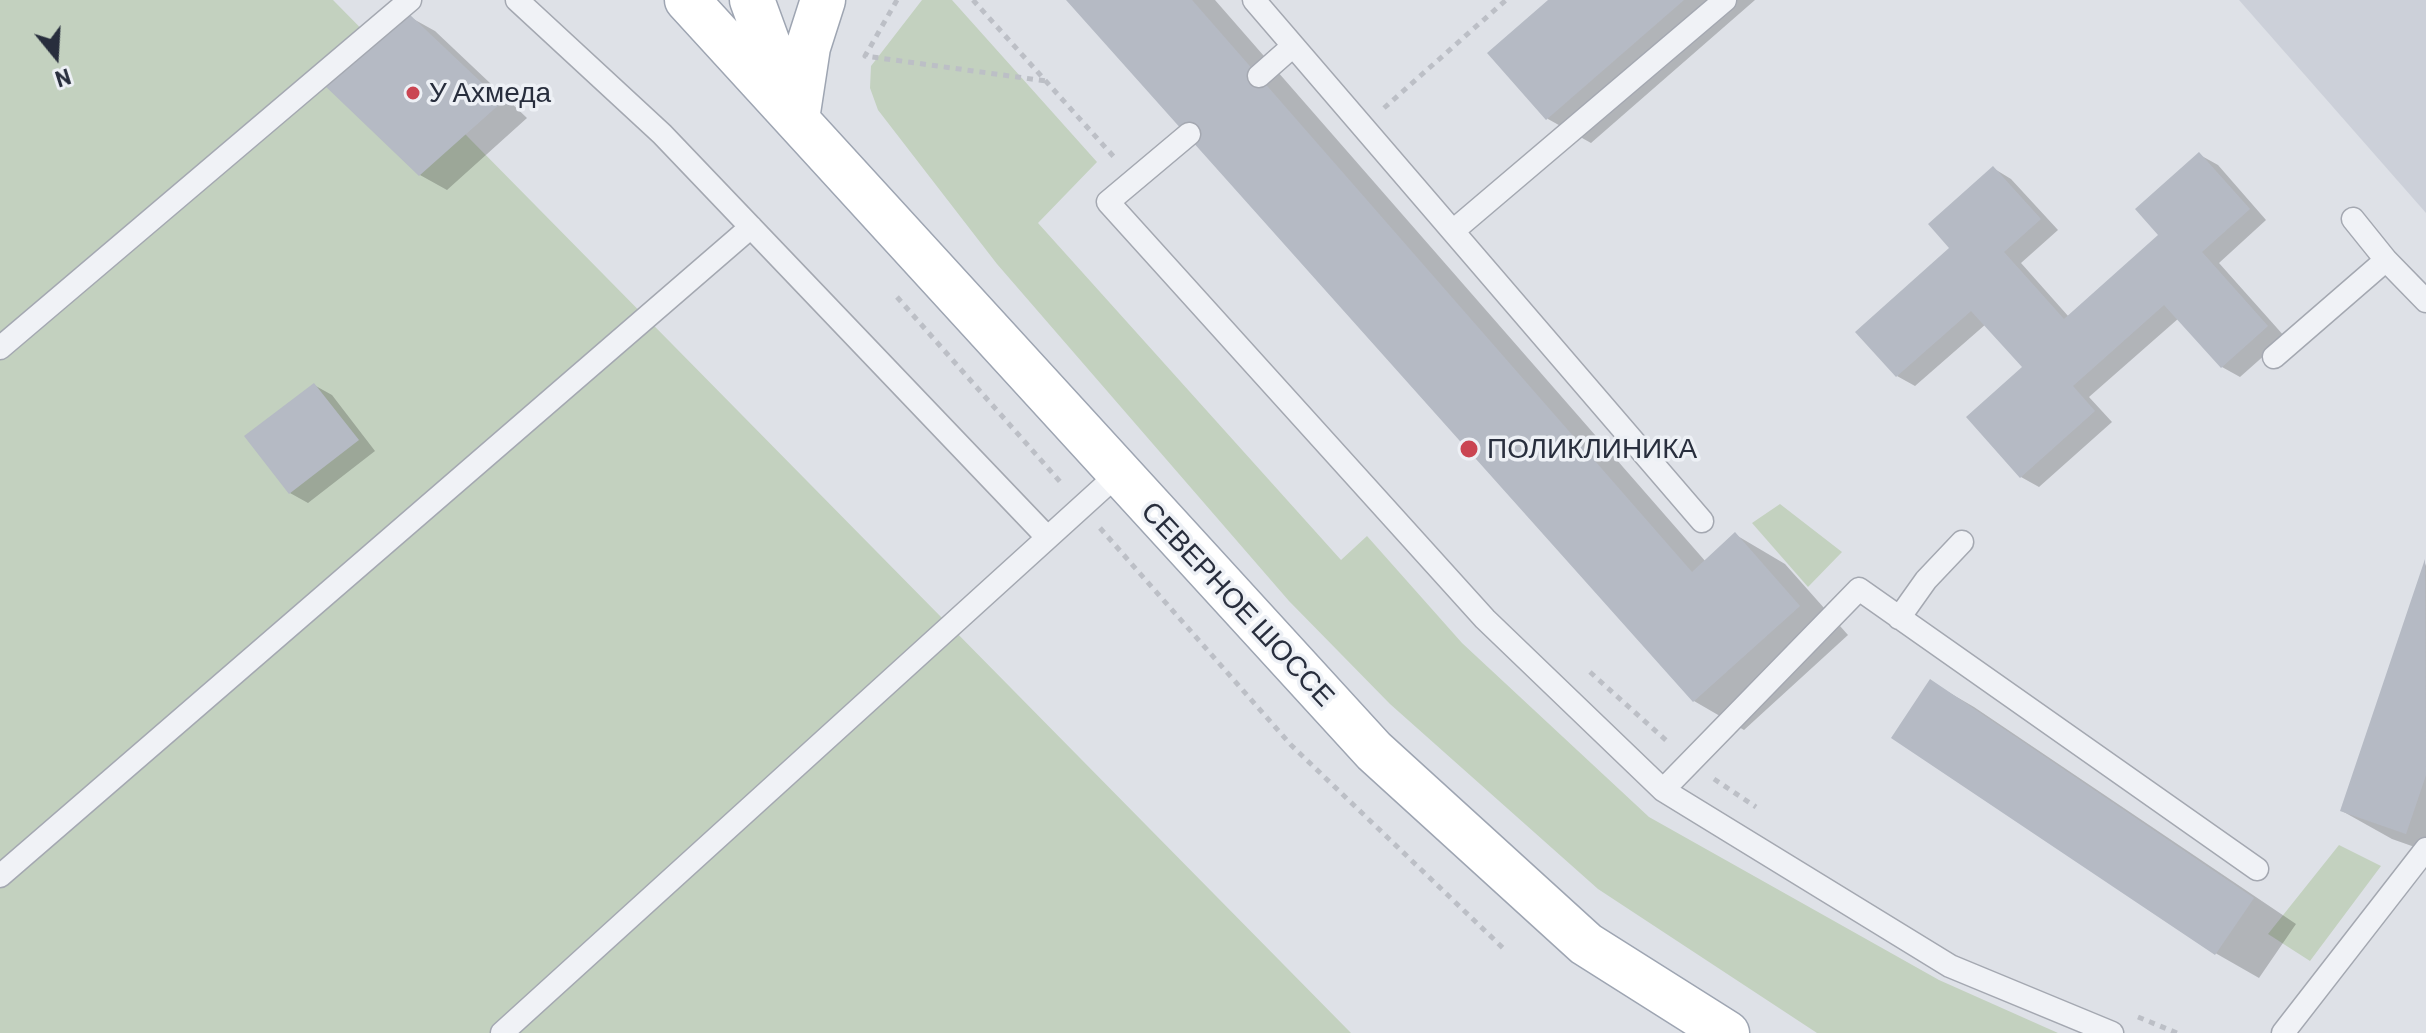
<!DOCTYPE html>
<html>
<head>
<meta charset="utf-8">
<style>
  body { margin:0 }
  #map { position:relative; width:2426px; height:1033px; overflow:hidden; background:#dee1e7; font-family:Barlow,sans-serif }
  canvas { display:block }
  .north { position:absolute; left:16px; top:16px; width:80px; height:80px; -webkit-text-stroke:6px #edf0f5; paint-order:stroke; rotate:162deg; font-size:22px; font-weight:700; line-height:32px; text-align:center; color:#282e3d }
  .north::after { content:''; display:block; margin:auto; width:28px; height:36px; background:#282e3d; clip-path:polygon(50% 0,100% 100%,50% 72%,0 100%) }
</style>
</head>
<body>
<div id="map">
<canvas width="2426" height="1033"></canvas>
<div class="north">N</div>
</div>
<script>
const ctx = document.querySelector('canvas').getContext('2d');
ctx.lineJoin = 'round';
function fillPath(path, color) { ctx.fillStyle = color; ctx.fill(path, 'evenodd'); }
const shape = rows => new Path2D(rows.map(r => 'M' + r).join(''));
function stroke(path, color, width, dash) { ctx.strokeStyle = color; ctx.lineWidth = width; ctx.lineCap = dash ? 'butt' : 'round'; ctx.setLineDash(dash || []); ctx.stroke(path); }
function write(font, color, halo, rows, align = 'center') {
  ctx.font = font + ' Barlow,sans-serif'; ctx.lineWidth = 7; ctx.setLineDash([]); ctx.textBaseline = 'middle'; ctx.strokeStyle = halo; ctx.fillStyle = color; for (const [text, x, y, turn = 0] of rows) {
    ctx.save(); ctx.translate(x, y); ctx.rotate((+turn || 0) * Math.PI / 180); ctx.textAlign = isNaN(turn) ? turn : align; if (halo) ctx.strokeText(text, 0, 0); ctx.fillText(text, 0, 0); ctx.restore();
  }
}
fillPath(shape([
  [2239,0,2426,0,2426,213]
]), '#ccd0d9');
fillPath(shape([
  [0,0,333,0,1351,1033,0,1033],
  [922,0,952,0,1097,162,1038,223,1341,560,1367,536,1462,643,1649,817,1939,980,2058,1033,1817,1033,1598,889,1390,704,1289,601,997,264,878,110,870,88,871,66],
  [1780,504,1842,552,1808,587,1752,523],
  [2339,845,2381,866,2310,961,2268,934]
]), '#c3d1bf');
fillPath(shape([
  [1069,0,1215,0,1706,562,1736,535,1785,564,1848,635,1744,730,1694,701],
  [1551,0,1755,0,1591,143,1548,119,1490,53],
  [408,16,435,31,527,118,447,190,420,175],
  [2200,155,2218,165,2266,220,2219,263,2285,337,2240,377,2222,367,2179,318,2089,397,2112,422,2039,487,2021,477,2024,367,1986,324,1915,386,1897,376,1952,248,1993,168,2011,179,2058,230,2021,263,2069,317,2161,235],
  [314,385,332,395,375,451,308,503,290,493],
  [2426,563,2426,851,2392,839,2342,811],
  [1931,682,1974,707,2296,924,2259,978,2217,954,1894,737]
]), '#0003');
fillPath(shape([
  [1066,0,1192,0,1692,572,1735,532,1800,606,1693,702],
  [1548,0,1684,0,1546,120,1487,53],
  [408,13,502,102,419,176,323,84],
  [2199,152,2250,209,2202,252,2268,326,2221,368,2164,305,2073,386,2095,411,2020,478,1966,417,2022,367,1971,311,1896,377,1855,332,1949,248,1928,224,1993,166,2041,219,2004,252,2064,319,2158,235,2135,209],
  [314,383,359,440,289,494,244,436],
  [2425,559,2426,775,2406,834,2340,811],
  [1930,679,2254,898,2215,955,1891,738]
]), '#b5bac4');
const service = shape([
  [517,0,662,134,1047,537],
  [1254,0,1702,521],
  [1259,76,1293,46],
  [1189,134,1108,202,1485,619,1663,790,1950,966,2112,1033],
  [2353,219,2386,260,2426,301],
  [1453,231,1725,0],
  [0,348,410,0],
  [2274,357,2386,260],
  [1899,618,1926,580,1962,542],
  [1663,790,1859,589,2257,869],
  [0,876,751,227],
  [502,1033,1118,474],
  [2283,1033,2426,849]
]);
const primary = shape([
  [687,0,1374,751,1586,944,1727,1033],
  [752,0,789,101],
  [797,119,808,47,823,0]
]);
stroke(service, '#a4a8b1', 25);
stroke(primary, '#9ea5b2', 47);
stroke(shape([
  [897,0,865,56,1046,81],
  [973,0,1114,157],
  [1384,108,1506,0],
  [897,297,1062,484],
  [1100,528,1291,745,1503,948],
  [1590,672,1669,743],
  [1714,779,1756,807],
  [2138,1017,2177,1033]
]), '#bcbfc6', 5, [6, 6]);
stroke(service, '#f0f2f6', 22);
stroke(primary, '#fff', 44);
for (const [x, y, r, color] of [
  [413,93,8,"#ca4552"],
  [1469,449,10,"#ca4552"]
]) { const dot = new Path2D(); dot.arc(x, y, r, 0, 2 * Math.PI); ctx.fillStyle = color; ctx.fill(dot); stroke(dot, '#edf0f5', 3); }
write('28px', '#282e3d', '#edf0f5', [
  ["У Ахмеда",429,93],
  ["ПОЛИКЛИНИКА",1487,449]
], 'left');
write('28px', '#282e3d', '#edf0f5', [
  ["СЕВЕРНОЕ ШОССЕ",1238,604,47]
]);
</script>
</body>
</html>
